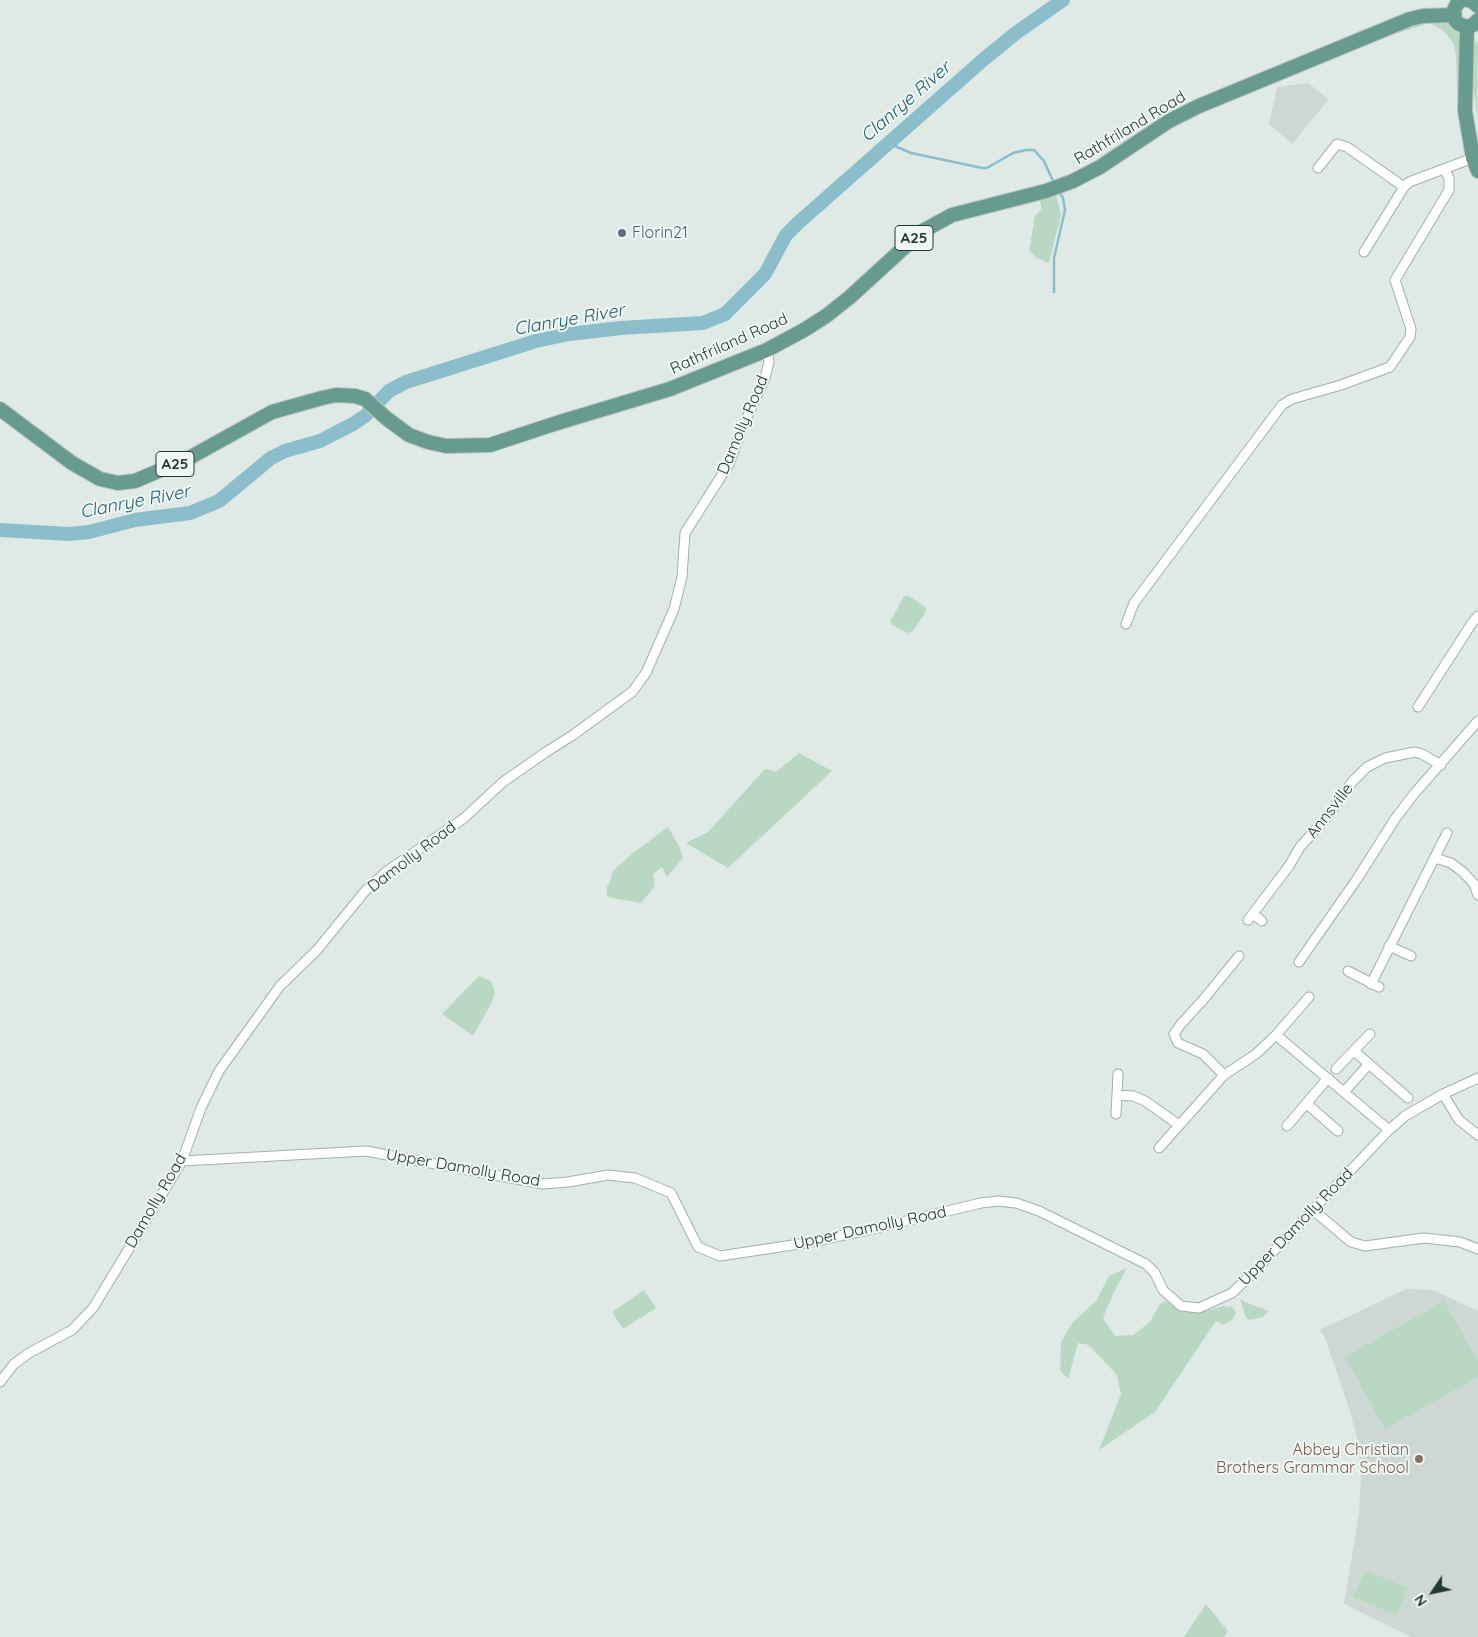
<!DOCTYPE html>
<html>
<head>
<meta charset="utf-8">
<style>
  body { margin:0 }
  #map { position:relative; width:1478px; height:1637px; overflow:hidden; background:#dfe9e5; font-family:Quicksand,sans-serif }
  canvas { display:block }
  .north { position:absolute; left:1408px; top:1567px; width:50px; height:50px; -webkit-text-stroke:4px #eff6f3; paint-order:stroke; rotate:236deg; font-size:14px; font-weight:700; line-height:20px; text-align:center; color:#223732 }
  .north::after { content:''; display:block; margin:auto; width:18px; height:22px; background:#223732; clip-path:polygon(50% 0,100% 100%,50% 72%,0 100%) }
</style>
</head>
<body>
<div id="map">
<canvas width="1478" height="1637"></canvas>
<div class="north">N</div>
</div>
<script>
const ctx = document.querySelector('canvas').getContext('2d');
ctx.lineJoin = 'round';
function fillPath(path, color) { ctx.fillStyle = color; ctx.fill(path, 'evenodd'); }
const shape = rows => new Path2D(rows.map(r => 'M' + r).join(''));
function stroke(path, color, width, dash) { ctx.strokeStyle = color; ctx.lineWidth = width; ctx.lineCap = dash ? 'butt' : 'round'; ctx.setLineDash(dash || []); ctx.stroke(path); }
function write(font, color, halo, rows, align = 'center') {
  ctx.font = font + ' Quicksand,sans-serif'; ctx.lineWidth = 4; ctx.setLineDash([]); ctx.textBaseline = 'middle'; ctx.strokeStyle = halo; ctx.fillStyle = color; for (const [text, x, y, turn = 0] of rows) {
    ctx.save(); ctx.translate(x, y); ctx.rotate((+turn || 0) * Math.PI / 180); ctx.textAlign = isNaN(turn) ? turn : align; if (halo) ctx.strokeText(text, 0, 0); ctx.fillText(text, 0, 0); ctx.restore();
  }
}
fillPath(shape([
  [1308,83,1329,99,1292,144,1269,124,1277,87],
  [1406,1289,1433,1290,1478,1311,1478,1637,1411,1637,1344,1604,1359,1513,1361,1476,1358,1442,1349,1408,1325,1338,1320,1330]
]), '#cdd8d4');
fillPath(shape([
  [1448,21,1458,32,1460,38,1460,93,1457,91,1456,56,1454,44,1444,31,1430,23,1392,35,1403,22],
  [1476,41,1478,43,1477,117,1474,91,1471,89,1473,46],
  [1056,195,1061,215,1049,263,1037,258,1029,251,1035,216,1041,210,1041,204,1039,199],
  [904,596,909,596,925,607,926,609,925,613,913,631,908,633,892,625,890,622],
  [799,753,832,771,728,868,686,843,708,832,765,769,776,772],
  [668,827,679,846,683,858,667,877,662,867,653,874,655,886,641,903,607,897,607,887,612,877,612,872,633,853],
  [479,976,491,981,495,992,491,1004,473,1036,442,1014],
  [1127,1268,1114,1292,1103,1318,1115,1336,1133,1335,1150,1322,1160,1304,1165,1301,1184,1311,1199,1313,1227,1305,1225,1308,1231,1306,1236,1312,1233,1319,1223,1325,1216,1321,1155,1412,1099,1450,1121,1394,1117,1375,1089,1345,1078,1343,1068,1379,1060,1370,1061,1342,1073,1322,1096,1301,1109,1276],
  [644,1290,656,1308,623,1329,612,1312],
  [1240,1298,1245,1302,1269,1311,1263,1317,1250,1320,1246,1318],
  [1444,1301,1478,1361,1478,1377,1385,1429,1345,1357],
  [1365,1570,1408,1588,1397,1615,1353,1597],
  [1206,1604,1228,1631,1224,1637,1184,1637]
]), '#b9d8c3');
stroke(shape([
  [888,143,911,153,982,168,987,168,1013,153,1026,150,1034,150,1044,161,1053,181],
  [1054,292,1054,258,1065,210,1063,198,1060,193]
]), '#8bbeca', 2.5);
stroke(shape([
  [0,530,69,534,89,532,135,520,190,513,219,501,271,458,285,451,320,441,353,424,365,416,389,391,406,382,536,341,569,334,621,328,703,323,725,314,765,274,786,235,798,223,984,59,1016,33,1063,0]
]), '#8bbeca', 14);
const minor = shape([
  [1318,168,1337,144,1347,147,1404,187],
  [1364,252,1404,187,1409,182,1473,158],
  [1126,624,1134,603,1282,405,1292,399,1341,385,1390,367,1410,337,1411,329,1395,280,1449,190,1449,178,1444,169],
  [1418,707,1472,623,1478,616],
  [1435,858,1451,863,1463,872,1474,884,1478,895],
  [1253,914,1262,921],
  [1248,920,1289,866,1300,847,1326,818,1353,781,1367,767,1385,758,1415,752,1422,754,1441,765],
  [1389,946,1411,956],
  [1239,956,1203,1000,1181,1024,1174,1034,1178,1043,1203,1054,1224,1075,1256,1054,1276,1035,1309,997],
  [1299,962,1357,879,1395,819,1414,794,1478,721],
  [1348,971,1379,987],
  [1371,984,1447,833],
  [1276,1035,1389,1130],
  [1354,1051,1408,1098],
  [1336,1069,1370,1034],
  [1344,1092,1369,1064],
  [1443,1094,1459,1120,1478,1135],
  [1117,1095,1133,1096,1145,1101,1179,1125],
  [1307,1104,1338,1131],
  [1116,1114,1118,1074],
  [1287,1126,1328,1078],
  [1159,1148,1224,1075],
  [182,1161,366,1151,543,1184,568,1182,608,1175,635,1178,671,1193,698,1247,720,1256,806,1243,868,1230,981,1203,998,1201,1016,1203,1039,1211,1146,1264,1155,1273,1163,1290,1181,1306,1199,1308,1232,1293,1253,1273,1389,1130,1405,1116,1443,1094,1478,1078],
  [1313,1210,1351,1242,1365,1246,1424,1238,1460,1242,1478,1249],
  [0,1382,14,1364,29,1353,72,1330,93,1308,182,1161,201,1108,219,1071,280,986,317,950,366,890,387,871,463,819,503,782,546,752,573,735,632,692,646,673,674,609,682,577,685,533,729,464,743,426,765,378,769,362,767,350]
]);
const primary = shape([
  [1463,0,1458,2,1454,10,1455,20,1459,24,1467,27,1473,25,1478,20],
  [1468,0,1472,1,1478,6],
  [1467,27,1465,111,1473,158,1478,171],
  [0,409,72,463,100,479,118,483,135,481,189,458,272,412,322,398,336,395,355,396,365,399,386,418,409,435,428,442,446,446,490,445,557,423,670,389,767,350,804,330,826,316,850,297,921,232,952,215,1046,191,1073,181,1100,167,1169,121,1199,106,1410,19,1423,16,1453,15]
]);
stroke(minor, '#a3b0ac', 11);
stroke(primary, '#bdc3c2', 16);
stroke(minor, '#fff', 9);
stroke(primary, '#679b8f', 14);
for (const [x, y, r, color] of [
  [622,233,5,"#5c6f8a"],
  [1419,1459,5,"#8d6e63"]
]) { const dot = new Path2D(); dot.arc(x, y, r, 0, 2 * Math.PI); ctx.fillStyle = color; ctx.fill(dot); stroke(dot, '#eff6f3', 2); }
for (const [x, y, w] of [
  [914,238,38],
  [175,464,38]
]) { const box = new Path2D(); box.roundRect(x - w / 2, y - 12.5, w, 25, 4); ctx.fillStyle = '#eff6f3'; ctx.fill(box); stroke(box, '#223732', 1); }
write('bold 15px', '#223732', null, [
  ["A25",914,238],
  ["A25",175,464]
]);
write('16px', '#223732', '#eff6f3', [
  ["Rathfriland Road",1130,128,-31],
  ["Rathfriland Road",729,344,-24],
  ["Damolly Road",743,425,-67],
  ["Annsville",1330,811,-52],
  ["Damolly Road",412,857,-37],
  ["Upper Damolly Road",463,1168,10],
  ["Damolly Road",156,1201,-60],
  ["Upper Damolly Road",1296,1227,-46],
  ["Upper Damolly Road",870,1228,-12]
]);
write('16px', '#4e5e75', '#eff6f3', [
  ["Florin21",632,233]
], 'left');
write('16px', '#785e54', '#eff6f3', [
  ["Abbey Christian",1409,1450],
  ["Brothers Grammar School",1409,1468]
], 'right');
write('italic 18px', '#225e6d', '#eff6f3', [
  ["Clanrye River",906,102,-41],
  ["Clanrye River",569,320,-10],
  ["Clanrye River",135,502,-11]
]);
</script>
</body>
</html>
